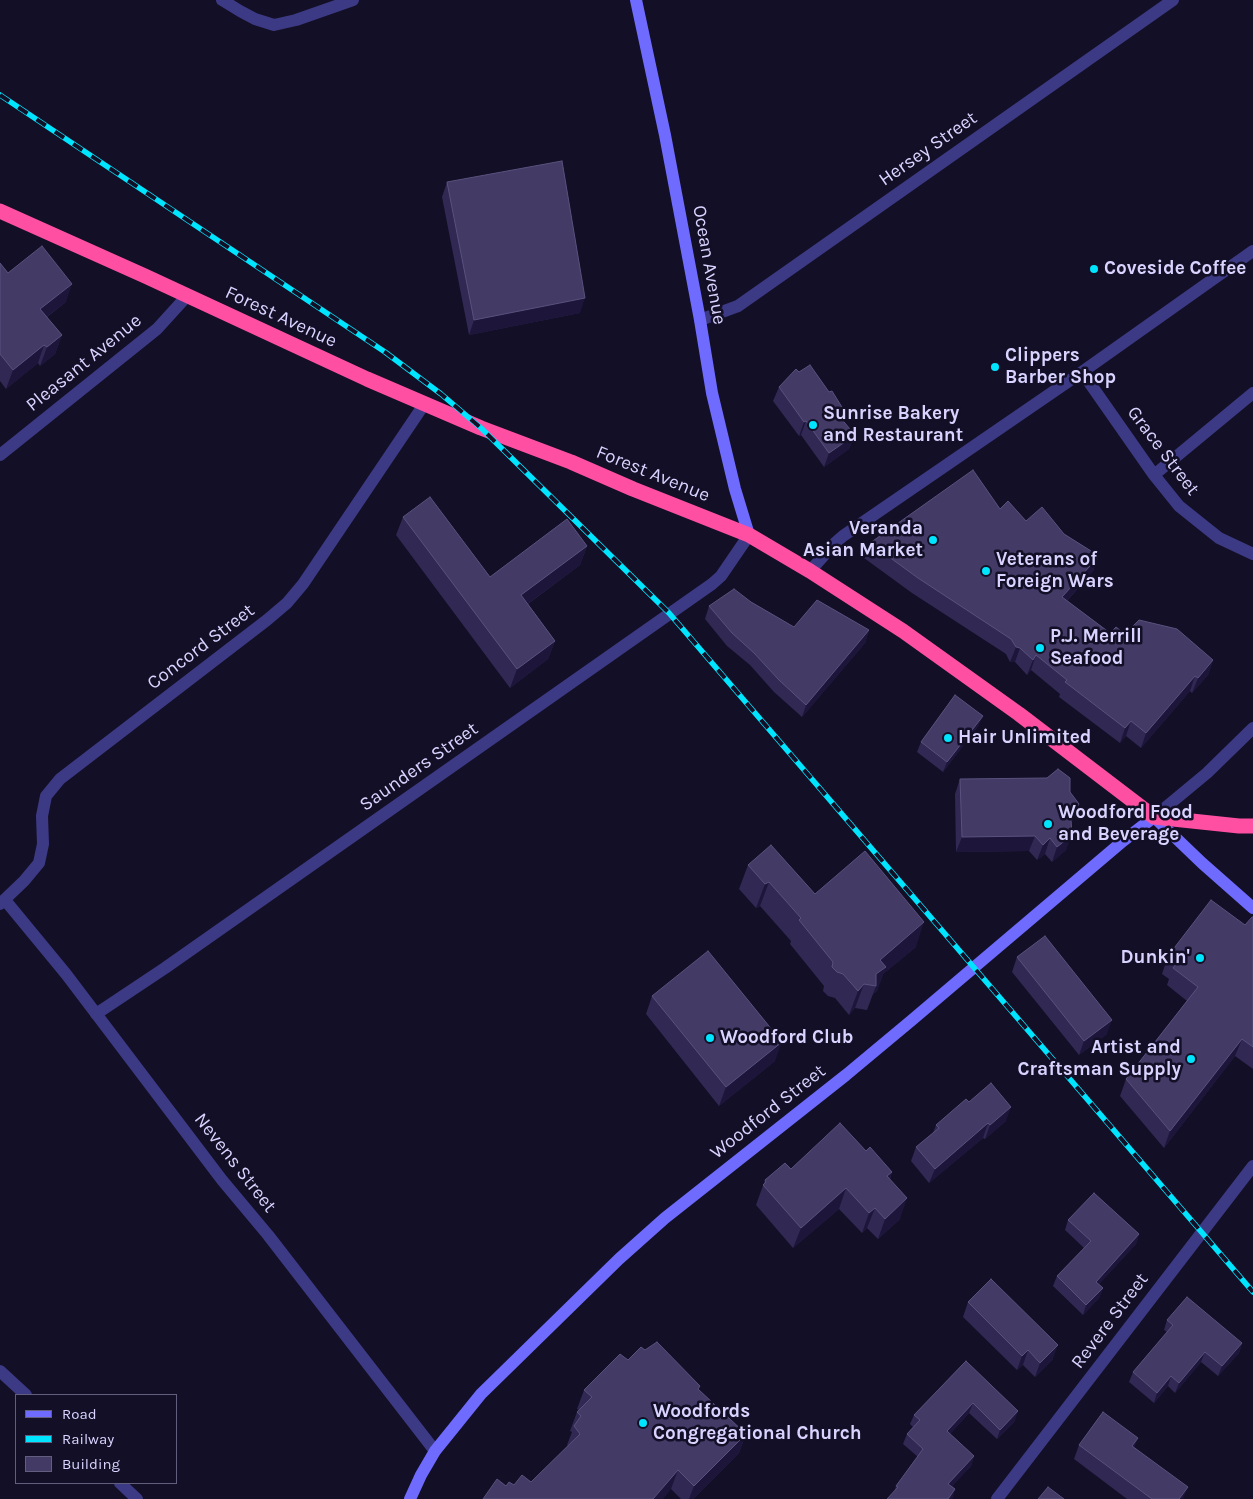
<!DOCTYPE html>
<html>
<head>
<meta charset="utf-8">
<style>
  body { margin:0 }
  #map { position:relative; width:1253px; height:1499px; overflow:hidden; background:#130f26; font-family:Karla,sans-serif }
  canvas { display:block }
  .legend { position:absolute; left:15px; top:1394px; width:162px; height:90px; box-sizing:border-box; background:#130f26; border:1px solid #625e7d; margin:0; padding:6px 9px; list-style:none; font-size:15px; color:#d9d4ff }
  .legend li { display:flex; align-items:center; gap:10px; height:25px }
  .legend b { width:25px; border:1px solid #625e7d }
</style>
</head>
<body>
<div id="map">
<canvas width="1253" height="1499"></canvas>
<ul class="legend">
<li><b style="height:6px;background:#6f6bff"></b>Road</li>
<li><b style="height:6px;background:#00e5ff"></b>Railway</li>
<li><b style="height:14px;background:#433a66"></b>Building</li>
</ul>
</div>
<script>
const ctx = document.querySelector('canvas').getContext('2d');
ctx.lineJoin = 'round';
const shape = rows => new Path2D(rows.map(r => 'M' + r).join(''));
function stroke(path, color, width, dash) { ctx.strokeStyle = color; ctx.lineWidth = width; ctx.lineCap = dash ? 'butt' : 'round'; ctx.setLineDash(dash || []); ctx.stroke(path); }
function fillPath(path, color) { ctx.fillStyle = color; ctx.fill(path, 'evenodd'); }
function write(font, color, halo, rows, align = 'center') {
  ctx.font = font + ' Karla,sans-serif'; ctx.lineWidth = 5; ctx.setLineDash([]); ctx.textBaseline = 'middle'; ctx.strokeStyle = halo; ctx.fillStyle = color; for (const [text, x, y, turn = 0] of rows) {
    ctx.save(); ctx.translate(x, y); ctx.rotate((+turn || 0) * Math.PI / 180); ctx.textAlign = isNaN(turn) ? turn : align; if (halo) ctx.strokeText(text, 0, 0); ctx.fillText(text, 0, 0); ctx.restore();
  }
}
stroke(shape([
  [222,0,240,11,255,19,274,25,296,20,353,0],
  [700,320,738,306,1173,0],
  [1082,372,1154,475,1179,506,1219,538,1253,554],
  [0,455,157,329,187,296],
  [1154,475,1253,393],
  [810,571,835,543,843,536,1082,372,1253,251],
  [1154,817,1207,773,1253,728],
  [5,900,66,974,222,1180,268,1235,435,1451],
  [0,904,24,881,39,863,43,844,42,816,46,796,60,779,267,620,287,603,303,584,425,403],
  [96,1014,165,968,712,584,721,576,749,535],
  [0,1371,26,1395],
  [120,1483,137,1499],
  [997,1499,1253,1166]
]), '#3d3a85', 12);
stroke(shape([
  [636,0,665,135,700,320,712,393,735,489,749,535],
  [410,1499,421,1475,435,1451,481,1394,619,1259,665,1218,846,1075,912,1020,1123,841,1154,817,1202,863,1253,908]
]), '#6f6bff', 12);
stroke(shape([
  [0,211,145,276,367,379,481,428,571,462,633,489,749,535,810,571,903,631,1019,714,1154,817,1239,826,1253,826]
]), '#ff4fa3', 15);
const rail = shape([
  [0,95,385,352,441,394,481,428,669,613,1253,1292]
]);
stroke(rail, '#00e5ff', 5.5);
stroke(rail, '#130f26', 4, [11]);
fillPath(shape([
  [447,182,580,313,469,335,442,197],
  [0,263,8,273,66,302,47,317,62,335,55,354,40,366,38,363,6,389,0,381],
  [779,387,842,421,855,435,849,449,824,467,801,435,799,436,773,401],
  [1000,509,1026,521,1064,534,1099,556,1093,571,1067,601,1110,633,1125,634,1213,660,1208,675,1192,693,1190,691,1141,748,1126,736,1120,743,1059,697,1060,694,1031,670,1027,675,1015,662,1010,662,1006,654,912,593,864,558,870,543],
  [403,517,490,577,587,546,580,565,528,604,555,641,548,659,510,688,396,535],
  [751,602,794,627,869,630,865,643,802,717,774,692,750,665,727,646,705,619,709,606],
  [979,725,943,772,917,752,921,742],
  [960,779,1070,792,1073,819,1071,823,1066,850,1052,862,1045,854,1037,860,1029,851,956,852,955,794],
  [748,865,815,894,916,947,883,974,877,991,873,994,867,1010,855,1008,849,1015,835,998,828,996,823,991,824,986,790,944,791,941,760,906,756,908,739,889],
  [1253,917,1253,1069,1235,1056,1164,1148,1120,1096,1126,1079,1187,1001,1167,985,1169,979,1162,974,1168,956,1245,925],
  [1017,957,1107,1034,1079,1055,1012,972],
  [652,996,775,1061,719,1106,646,1014],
  [969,1102,1006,1121,985,1139,983,1138,929,1183,911,1161,916,1147,933,1133,936,1125],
  [866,1151,892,1172,890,1179,900,1219,878,1239,867,1228,862,1233,839,1209,793,1248,756,1205,765,1180,791,1169],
  [1068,1220,1139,1234,1136,1244,1099,1284,1103,1288,1099,1298,1083,1315,1053,1286,1057,1276,1084,1248,1065,1230],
  [968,1302,1053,1359,1035,1377,1023,1365,1017,1370,963,1317],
  [1167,1320,1242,1343,1239,1353,1218,1376,1201,1362,1175,1393,1168,1386,1154,1403,1129,1382,1133,1372,1167,1332,1164,1330],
  [628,1360,699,1390,746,1434,739,1453,693,1499,681,1499,671,1489,506,1486,531,1482,568,1446,567,1445,572,1432,570,1431,577,1412,579,1410,577,1409,584,1390],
  [966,1361,1015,1421,997,1439,969,1413,950,1434,974,1456,971,1466,952,1486,955,1489,952,1499,887,1499,894,1492,896,1486,918,1457,903,1444,907,1434,913,1427,910,1424,914,1415],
  [1079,1445,1135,1448,1183,1499,1127,1499,1074,1459]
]), '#312854');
fillPath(shape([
  [72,284,66,302,33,327,40,309],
  [585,298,580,313,469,335,474,320],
  [62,335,55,354,40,366,47,347],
  [44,345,38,363,6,389,13,370],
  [845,412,840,427,839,416],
  [806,421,801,435,799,436,804,422],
  [855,435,849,449,824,467,829,453],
  [587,546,580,565,514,614,521,595],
  [1099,556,1093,571,1057,612,1062,597],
  [869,630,865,643,802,717,806,705],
  [555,641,548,659,510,688,517,669],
  [1016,647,1020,648,1015,662,1010,662],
  [1036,655,1031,670,1027,675,1033,660],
  [1213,660,1208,675,1192,693,1198,678],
  [1195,676,1190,691,1141,748,1146,733],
  [983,716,979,725,943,772,947,762],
  [1131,721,1126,736,1120,743,1125,728],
  [1079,804,1073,819,1066,835,1071,820],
  [1072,835,1066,850,1052,862,1057,847],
  [1035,836,1029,851,956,852,962,837],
  [1050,838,1045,854,1037,860,1043,845],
  [769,882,760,906,756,908,765,884],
  [924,922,916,947,883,974,877,991,873,994,876,986,872,985,880,960],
  [864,984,855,1008,849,1015,858,991],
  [1112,1020,1107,1034,1079,1055,1084,1041],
  [1242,1039,1235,1056,1164,1148,1170,1131],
  [782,1042,775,1061,719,1106,726,1087],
  [1011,1107,1006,1121,985,1139,990,1125],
  [988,1123,983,1138,929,1183,935,1169],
  [892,1172,885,1192,887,1176],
  [846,1188,839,1209,793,1248,801,1228],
  [907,1198,900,1219,878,1239,885,1219],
  [875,1208,867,1228,862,1233,869,1213],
  [1139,1234,1136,1244,1093,1291,1096,1282],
  [1103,1288,1099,1298,1083,1315,1086,1305],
  [1242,1343,1239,1353,1218,1376,1222,1366],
  [1058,1345,1053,1359,1035,1377,1040,1363],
  [1028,1350,1023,1365,1017,1370,1022,1356],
  [1205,1352,1201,1362,1175,1393,1179,1383],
  [1171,1376,1168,1386,1154,1403,1157,1393],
  [973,1403,969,1413,944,1441,947,1431],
  [1018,1411,1015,1421,997,1439,1000,1430],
  [746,1434,739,1453,693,1499,689,1499,694,1486],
  [1138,1438,1133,1452,1132,1446],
  [974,1456,971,1466,945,1494,948,1484],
  [678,1470,671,1489,663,1499,653,1499],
  [1188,1487,1183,1499,1179,1499],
  [955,1489,952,1499,948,1499]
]), '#1d163a');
const building = shape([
  [562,161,585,298,474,320,447,182,562,161],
  [42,246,72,284,40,309,62,335,47,347,44,345,13,370,0,354,0,263,8,273,42,246],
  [810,365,829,392,832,391,845,412,839,416,855,435,829,453,806,421,804,422,779,387,796,369,799,372,810,365],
  [973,470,1000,509,1008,501,1026,521,1042,507,1064,534,1099,556,1062,597,1110,633,1116,627,1125,634,1139,620,1177,629,1213,660,1198,678,1195,676,1146,733,1131,721,1125,728,1065,682,1067,680,1036,655,1033,660,1020,648,1016,647,1011,639,918,578,870,543,973,470],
  [430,497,490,577,567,519,587,546,521,595,555,641,517,669,403,517,430,497],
  [734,589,751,602,794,627,817,600,869,630,806,705,779,680,754,653,732,633,709,606,734,589],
  [955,695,983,716,947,762,921,742,955,695],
  [1058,769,1070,778,1070,792,1079,804,1071,820,1072,835,1057,847,1050,838,1043,845,1035,836,962,837,960,779,1047,778,1058,769],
  [771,845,815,894,865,851,924,922,880,960,886,967,876,974,876,986,864,984,858,991,843,974,837,972,832,967,833,962,799,920,801,918,769,882,765,884,748,865,771,845],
  [1211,900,1245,925,1252,917,1253,917,1253,1047,1242,1039,1170,1131,1126,1079,1198,987,1173,968,1177,963,1168,956,1211,900],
  [1045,936,1112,1020,1084,1041,1017,957,1045,936],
  [708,951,782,1042,726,1087,652,996,708,951],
  [991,1083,1011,1107,990,1125,988,1123,935,1169,916,1147,939,1128,936,1125,966,1099,969,1102,991,1083],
  [840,1123,866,1151,870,1147,892,1172,887,1176,907,1198,885,1219,875,1208,869,1213,846,1188,801,1228,763,1185,766,1182,765,1180,785,1163,791,1169,840,1123],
  [1094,1193,1139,1234,1096,1282,1103,1288,1086,1305,1057,1276,1091,1241,1068,1220,1094,1193],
  [991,1279,1058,1345,1040,1363,1028,1350,1022,1356,968,1302,991,1279],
  [1187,1297,1242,1343,1222,1366,1205,1352,1179,1383,1171,1376,1157,1393,1133,1372,1173,1325,1167,1320,1187,1297],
  [657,1342,700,1386,698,1389,746,1434,694,1486,678,1470,653,1499,483,1499,497,1479,506,1486,509,1482,514,1485,522,1475,531,1482,580,1434,574,1426,581,1416,577,1412,592,1397,584,1390,620,1354,628,1360,641,1347,645,1350,657,1342],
  [966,1361,1018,1411,1000,1430,973,1403,947,1431,974,1456,948,1484,955,1489,948,1499,887,1499,898,1487,896,1486,923,1449,907,1434,920,1420,914,1415,966,1361],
  [1103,1412,1138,1438,1132,1446,1188,1487,1179,1499,1152,1499,1079,1445,1103,1412],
  [1048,1487,1064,1499,1038,1499,1048,1487]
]);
fillPath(building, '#433a66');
stroke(building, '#5a527e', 1);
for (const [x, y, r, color] of [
  [1094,269,5,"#00e5ff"],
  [995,367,5,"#00e5ff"],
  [813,425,5,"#00e5ff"],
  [933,540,5,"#00e5ff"],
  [986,571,5,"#00e5ff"],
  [1040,648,5,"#00e5ff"],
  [948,738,5,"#00e5ff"],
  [1048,824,5,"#00e5ff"],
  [1200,958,5,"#00e5ff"],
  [710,1038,5,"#00e5ff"],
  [1191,1059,5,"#00e5ff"],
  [643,1423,5,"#00e5ff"]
]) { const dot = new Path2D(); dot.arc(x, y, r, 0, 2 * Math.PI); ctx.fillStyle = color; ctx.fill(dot); stroke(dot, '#130f26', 2); }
write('19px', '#d9d4ff', '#130f26', [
  ["Hersey Street",928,149,-35],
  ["Ocean Avenue",709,265,80],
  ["Forest Avenue",281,317,25],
  ["Pleasant Avenue",84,363,-39],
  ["Grace Street",1163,451,53],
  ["Forest Avenue",653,474,22],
  ["Concord Street",201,647,-37],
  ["Saunders Street",419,767,-35],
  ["Woodford Street",768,1112,-38],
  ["Nevens Street",235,1163,52],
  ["Revere Street",1110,1321,-53]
]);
write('bold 19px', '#d9d4ff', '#130f26', [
  ["Coveside Coffee",1104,269],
  ["Clippers",1005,356],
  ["Barber Shop",1005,378],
  ["Sunrise Bakery",823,414],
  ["and Restaurant",823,436],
  ["Veranda",923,529,"right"],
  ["Asian Market",923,551,"right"],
  ["Veterans of",996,560],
  ["Foreign Wars",996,582],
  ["P.J. Merrill",1050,637],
  ["Seafood",1050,659],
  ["Hair Unlimited",958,738],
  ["Woodford Food",1058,813],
  ["and Beverage",1058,835],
  ["Dunkin'",1190,958,"right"],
  ["Woodford Club",720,1038],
  ["Artist and",1181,1048,"right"],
  ["Craftsman Supply",1181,1070,"right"],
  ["Woodfords",653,1412],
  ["Congregational Church",653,1434]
], 'left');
</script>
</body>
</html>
